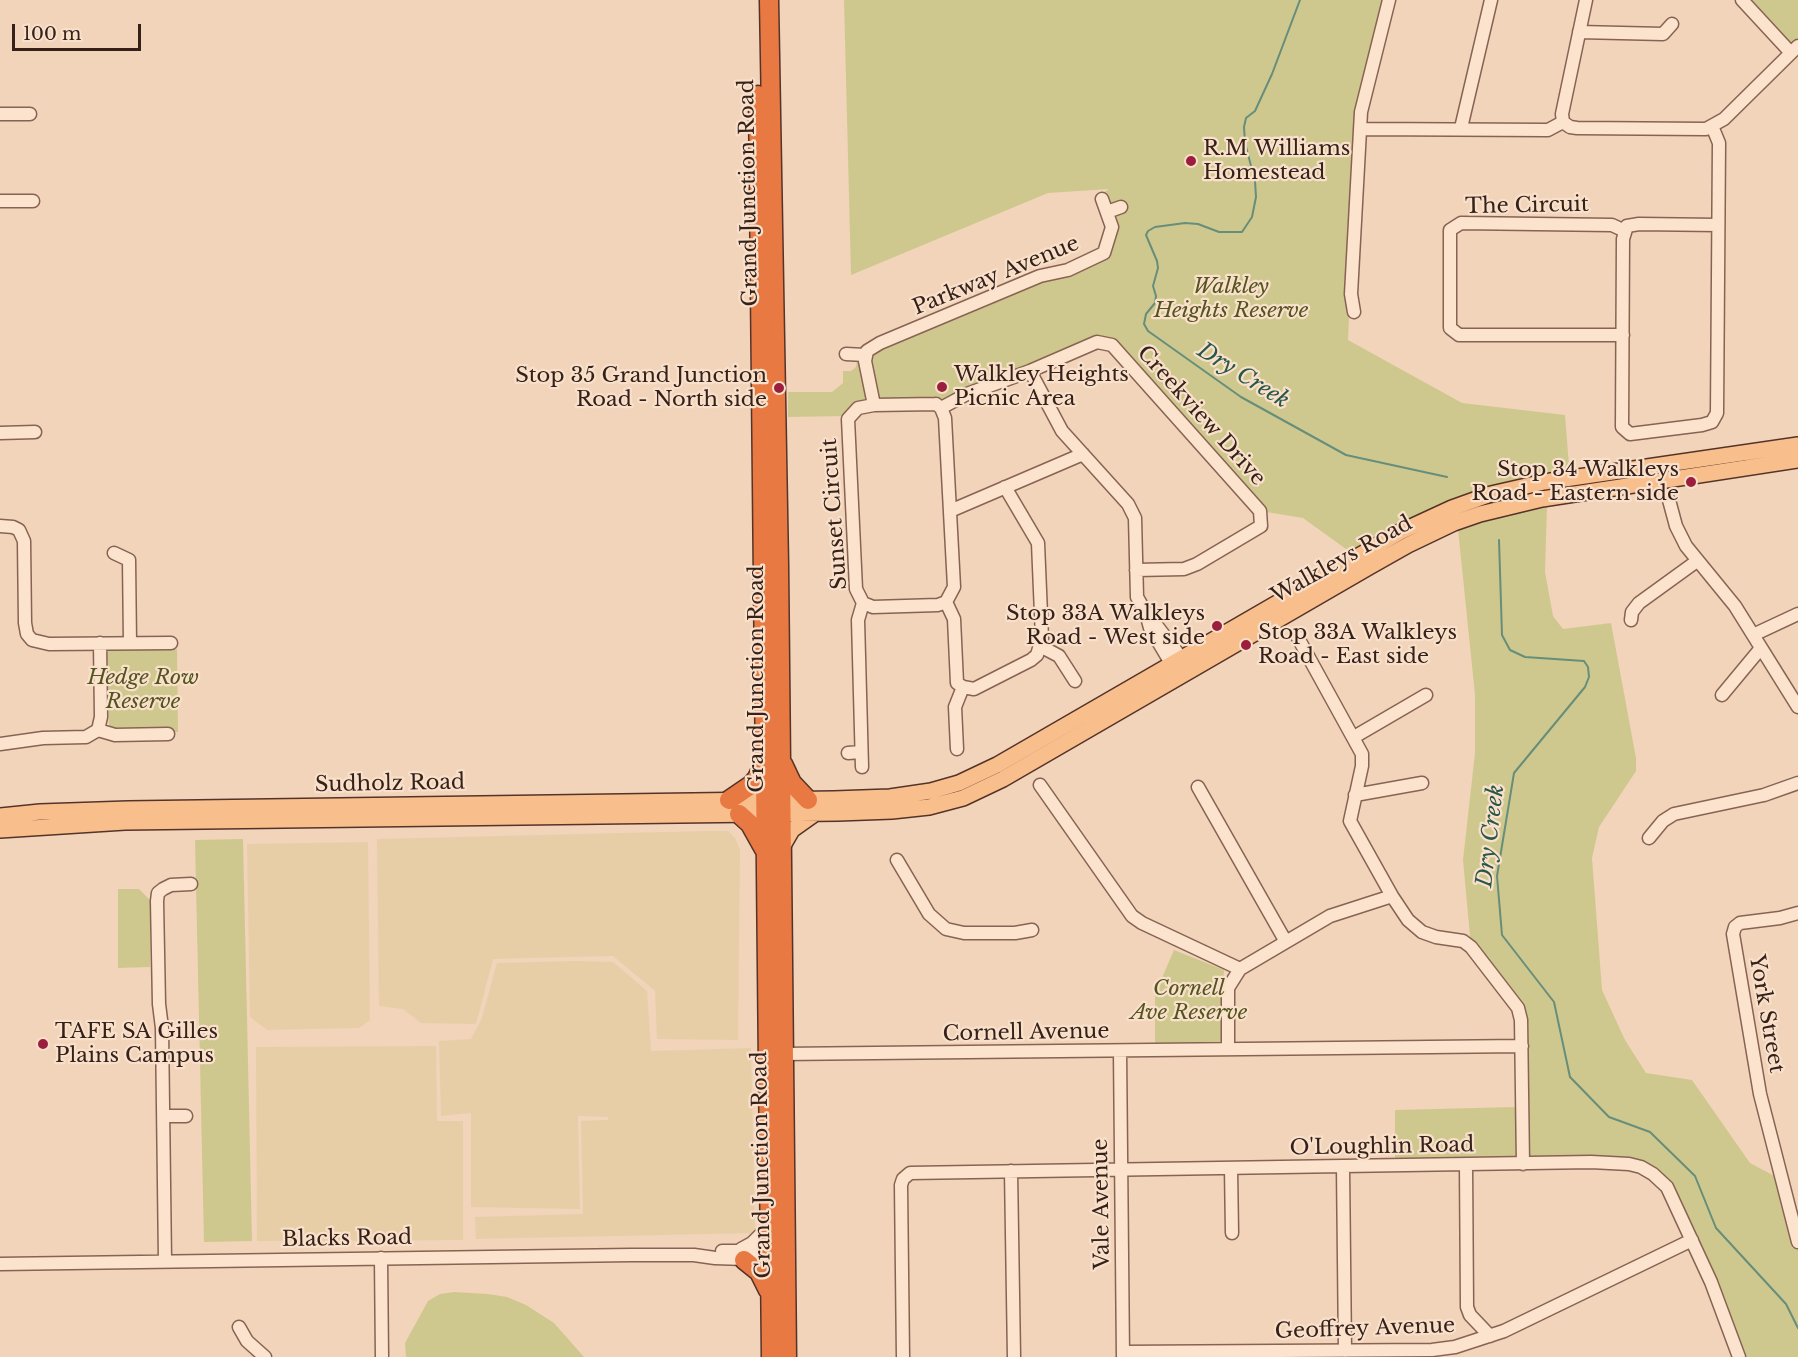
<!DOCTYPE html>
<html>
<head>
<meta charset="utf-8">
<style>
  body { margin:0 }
  #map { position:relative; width:1798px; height:1357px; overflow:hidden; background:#f1d4ba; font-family:"Libre Baskerville",serif }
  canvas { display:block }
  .scale { position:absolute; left:12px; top:24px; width:129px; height:27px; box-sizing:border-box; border:3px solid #36211a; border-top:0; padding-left:8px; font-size:18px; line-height:21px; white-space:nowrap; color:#36211a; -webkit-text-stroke:4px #f8e0ca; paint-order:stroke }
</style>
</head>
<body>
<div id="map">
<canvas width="1798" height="1357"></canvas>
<div class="scale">100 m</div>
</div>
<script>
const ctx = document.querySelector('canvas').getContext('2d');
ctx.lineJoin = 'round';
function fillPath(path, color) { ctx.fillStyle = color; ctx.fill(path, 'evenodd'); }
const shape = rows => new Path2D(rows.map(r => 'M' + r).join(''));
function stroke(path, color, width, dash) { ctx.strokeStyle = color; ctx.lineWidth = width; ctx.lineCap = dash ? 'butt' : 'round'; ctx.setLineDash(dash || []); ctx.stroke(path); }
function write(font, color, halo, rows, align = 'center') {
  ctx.font = font + ' "Libre Baskerville",serif'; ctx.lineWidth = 4.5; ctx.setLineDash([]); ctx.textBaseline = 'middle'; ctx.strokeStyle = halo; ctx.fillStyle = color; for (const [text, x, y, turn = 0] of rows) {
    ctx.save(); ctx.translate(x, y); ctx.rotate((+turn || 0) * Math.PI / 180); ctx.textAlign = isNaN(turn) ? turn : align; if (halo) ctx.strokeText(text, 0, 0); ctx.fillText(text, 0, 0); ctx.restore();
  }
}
fillPath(shape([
  [705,831,728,831,735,838,740,850,738,1040,657,1039,655,991,613,956,493,959,476,1024,421,1023,403,1009,379,1006,377,839],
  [368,842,370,1020,359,1028,267,1030,250,1017,247,844],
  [575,961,613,962,647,991,651,1051,751,1048,755,1233,476,1239,475,1217,583,1214,581,1121,608,1120,608,1117,578,1116,580,1209,471,1207,471,1113,441,1116,439,1041,471,1039,482,1018,497,963],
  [436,1046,437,1121,463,1121,463,1240,257,1241,256,1047]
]), '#e7cea7');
fillPath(shape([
  [844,0,1384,0,1358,114,1348,340,1462,403,1565,415,1570,479,1459,505,1357,557,1303,518,1260,511,1112,345,1097,342,941,408,879,399,869,361,873,352,1104,253,1112,227,1104,192,1109,189,1048,193,851,275],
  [1742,0,1798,0,1798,46,1791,53],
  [859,358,868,397,850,408,847,416,788,417,788,392,832,392,843,383,843,371,851,371,856,367,857,360],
  [1547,506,1545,572,1553,616,1563,629,1611,623,1636,758,1636,771,1599,827,1592,858,1602,990,1625,1040,1646,1073,1692,1080,1750,1163,1782,1180,1798,1242,1798,1357,1743,1357,1667,1188,1648,1170,1523,1164,1521,1016,1471,947,1463,860,1475,753,1475,695,1458,529,1538,507],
  [177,649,178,732,109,730,107,650],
  [243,839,252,1241,204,1242,195,840],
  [118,889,139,889,150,900,150,967,118,968],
  [1174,950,1224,970,1221,1042,1155,1045,1155,994],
  [1515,1107,1517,1159,1395,1160,1395,1110],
  [454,1292,488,1294,507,1297,526,1305,554,1323,584,1357,406,1357,405,1343,428,1301,440,1294]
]), '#cfc88e');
stroke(shape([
  [1300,0,1272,74,1255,111,1246,118,1244,127,1245,143,1255,181,1256,197,1252,217,1242,232,1219,232,1198,224,1185,223,1155,227,1148,231,1146,235,1157,261,1158,268,1153,286,1156,296,1155,303,1146,314,1144,324,1148,331,1241,397,1346,455,1447,477],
  [1499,540,1502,635,1510,650,1525,657,1584,661,1588,667,1589,677,1585,687,1514,773,1497,876,1502,935,1554,1002,1570,1077,1609,1117,1650,1132,1695,1176,1716,1228,1786,1304,1798,1328]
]), '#668e7b', 2);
const minor = shape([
  [1742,0,1791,53],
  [1579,32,1663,34,1672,24],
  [0,114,30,114],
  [1563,122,1562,114,1586,0],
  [1712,126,1719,143,1717,413,1712,422,1702,425,1630,434,1622,427,1623,239,1627,226,1639,224,1718,225],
  [1461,128,1491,0],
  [1360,129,1548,130,1563,122,1570,127,1577,128,1706,129,1724,119,1798,46],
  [0,201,33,201],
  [1107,212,1121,207],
  [1354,312,1351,294,1361,112,1389,0],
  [1623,335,1459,335,1450,328,1450,230,1461,223,1612,225,1625,231],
  [846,354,865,355],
  [1030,371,1062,431,1128,504,1135,518,1137,597,1146,613,1150,628,1175,670],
  [936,404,941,408,945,418,954,587,946,602,938,605,873,607,863,603,856,589,848,419,858,408,874,405,936,404],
  [874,405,865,361,867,351,880,343,1040,276,1068,270,1104,253,1112,227,1102,199],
  [941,408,967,394,1030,371,1097,342,1112,345,1260,511,1261,526,1197,564,1184,569,1136,570],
  [0,433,35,432],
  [1669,500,1676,526,1686,546,1735,606,1798,707],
  [950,511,1083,454],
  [0,526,13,527,19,530,24,541,25,623,27,634,32,640,49,644,171,643],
  [114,553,129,560,130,643],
  [946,602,954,619,957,683,963,687,974,689,1031,660,1037,655,1042,638,1038,543,1005,487],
  [1147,613,1186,664],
  [1631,620,1632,612,1639,603,1697,561],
  [1753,635,1798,614],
  [1297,636,1362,754,1362,766,1350,821,1392,896,1408,920,1422,932,1436,937,1463,941,1471,947,1518,1008,1521,1020,1523,1164],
  [1040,646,1059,656,1075,681],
  [1722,695,1761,648],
  [98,730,101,717,100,643],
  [98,730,115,735,168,734],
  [1354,737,1426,695],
  [0,744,43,738,86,737,98,730],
  [957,749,955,707,963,687],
  [848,753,861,752],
  [862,767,858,620,863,603],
  [1040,785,1132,916,1142,923,1240,969,1330,916,1392,896],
  [1198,787,1286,942],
  [1355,795,1422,783],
  [1649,838,1663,821,1674,814,1764,795,1798,783],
  [897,860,929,914,946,929,964,933,1015,933,1032,930],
  [1798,913,1780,918,1740,923,1735,927,1733,934,1760,1094,1798,1242],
  [1228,1049,1228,988,1240,969],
  [1120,1051,1123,1357],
  [782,1054,1522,1046],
  [164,1116,186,1116],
  [1466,1165,1467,1307,1470,1315,1490,1336],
  [1343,1167,1345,1351],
  [1231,1168,1232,1233],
  [1011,1171,1014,1357],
  [741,1249,752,1243,769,1226],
  [722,1251,777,1251],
  [381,1258,382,1357],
  [165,1261,162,1028,159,1004,157,901,158,893,163,889,171,885,191,884],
  [0,1264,631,1255,694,1255,715,1258,775,1260],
  [239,1327,247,1341,265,1357],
  [1123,1352,1432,1350,1455,1347,1504,1331,1692,1240],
  [903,1357,901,1185,903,1179,910,1173,1591,1162,1629,1164,1641,1167,1653,1174,1667,1187,1711,1282,1739,1357]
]);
const major = shape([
  [0,816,40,812,128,809,834,799,890,797,931,791,959,783,997,765,1400,532,1452,508,1491,494,1544,482,1798,445],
  [0,830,125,822,838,813,892,811,929,807,963,798,1003,779,1369,567,1408,545,1454,523,1480,514,1542,499,1798,460],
  [781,849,792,830,816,813]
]);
const highway = shape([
  [769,0,779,565,787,1357],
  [758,95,771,1357],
  [783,764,792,783,808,800],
  [729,800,751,785,757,778,765,761],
  [739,814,750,824,764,849],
  [744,1260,759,1272,768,1290]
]);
stroke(minor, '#886353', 15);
stroke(major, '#553329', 18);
stroke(highway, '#553329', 21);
stroke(minor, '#fbe3cd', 12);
stroke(major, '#f8bf8d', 15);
stroke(highway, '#e87942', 18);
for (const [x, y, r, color] of [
  [1191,161,6,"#9b1f3d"],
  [942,387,6,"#9b1f3d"],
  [779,388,6,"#9b1f3d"],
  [1691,482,6,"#9b1f3d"],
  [1217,626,6,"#9b1f3d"],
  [1246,645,6,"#9b1f3d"],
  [43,1044,6,"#9b1f3d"]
]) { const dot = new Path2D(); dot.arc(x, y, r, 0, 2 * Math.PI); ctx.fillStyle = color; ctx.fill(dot); stroke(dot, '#f8e0ca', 2); }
write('21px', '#36211a', '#f8e0ca', [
  ["R.M Williams",1203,149],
  ["Homestead",1203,173],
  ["Walkley Heights",954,375],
  ["Picnic Area",954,399],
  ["Stop 35 Grand Junction",767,376,"right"],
  ["Road - North side",767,400,"right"],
  ["Stop 34 Walkleys",1679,470,"right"],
  ["Road - Eastern side",1679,494,"right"],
  ["Stop 33A Walkleys",1205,614,"right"],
  ["Road - West side",1205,638,"right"],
  ["Stop 33A Walkleys",1258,633],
  ["Road - East side",1258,657],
  ["TAFE SA Gilles",55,1032],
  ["Plains Campus",55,1056]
], 'left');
write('21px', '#36211a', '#f8e0ca', [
  ["Grand Junction Road",749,193,-91],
  ["The Circuit",1527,206,-1],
  ["Parkway Avenue",996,276,-22],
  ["Creekview Drive",1201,416,48],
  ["Sunset Circuit",835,514,-94],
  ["Walkleys Road",1342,560,-29],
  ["Grand Junction Road",757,679,-90],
  ["Sudholz Road",390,784,-1],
  ["York Street",1766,1014,80],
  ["Cornell Avenue",1026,1033,-1],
  ["O'Loughlin Road",1382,1147,-1],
  ["Grand Junction Road",762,1165,-91],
  ["Vale Avenue",1102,1204,-91],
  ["Blacks Road",347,1239,-1],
  ["Geoffrey Avenue",1365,1329,-2]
]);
write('italic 21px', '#53541f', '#f8e0ca', [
  ["Walkley",1231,287],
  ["Heights Reserve",1231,311],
  ["Hedge Row",143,678],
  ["Reserve",143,702],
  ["Cornell",1189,989],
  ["Ave Reserve",1189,1013]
]);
write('italic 22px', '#285749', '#f8e0ca', [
  ["Dry Creek",1243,376,32],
  ["Dry Creek",1491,836,-83]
]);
</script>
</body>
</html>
